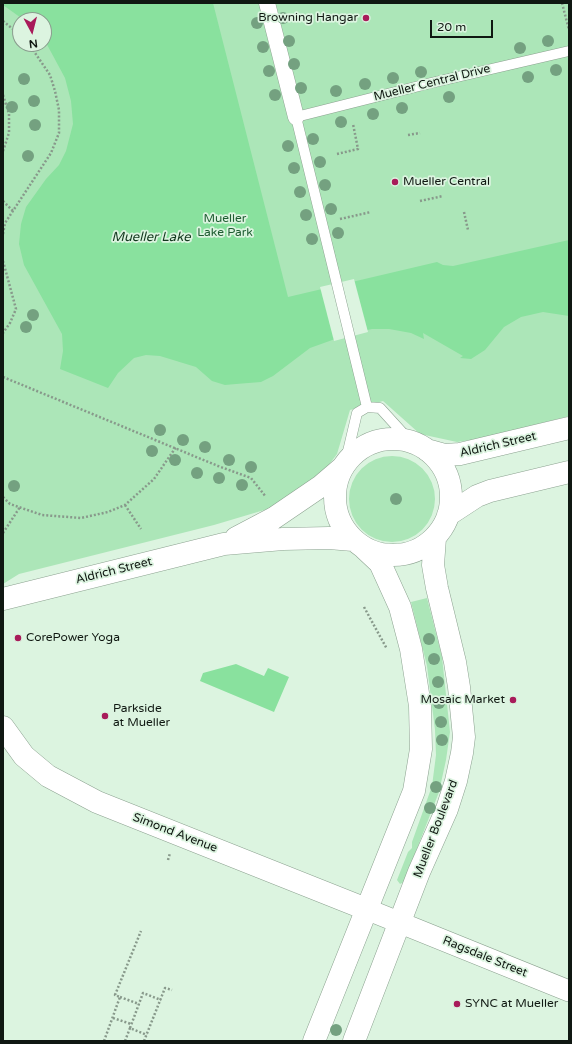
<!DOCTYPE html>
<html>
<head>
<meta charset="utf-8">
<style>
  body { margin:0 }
  #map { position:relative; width:572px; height:1044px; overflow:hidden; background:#dcf4e0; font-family:"Varela Round",sans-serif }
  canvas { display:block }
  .frame { position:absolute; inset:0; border:4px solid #101812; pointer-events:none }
  .north { position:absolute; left:12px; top:12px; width:40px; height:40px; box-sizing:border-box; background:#dcf4e0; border:1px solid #8a9c8e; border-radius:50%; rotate:173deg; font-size:11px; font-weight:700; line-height:16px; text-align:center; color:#101812 }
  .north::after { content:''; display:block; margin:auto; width:14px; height:18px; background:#a81b5a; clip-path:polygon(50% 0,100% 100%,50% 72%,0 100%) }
  .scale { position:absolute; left:430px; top:20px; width:63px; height:18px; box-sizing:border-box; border:2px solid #101812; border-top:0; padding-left:5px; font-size:12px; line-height:14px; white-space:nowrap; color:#101812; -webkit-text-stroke:3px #dcf4e0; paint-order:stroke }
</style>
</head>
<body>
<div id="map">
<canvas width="572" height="1044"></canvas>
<div class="frame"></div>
<div class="north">N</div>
<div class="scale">20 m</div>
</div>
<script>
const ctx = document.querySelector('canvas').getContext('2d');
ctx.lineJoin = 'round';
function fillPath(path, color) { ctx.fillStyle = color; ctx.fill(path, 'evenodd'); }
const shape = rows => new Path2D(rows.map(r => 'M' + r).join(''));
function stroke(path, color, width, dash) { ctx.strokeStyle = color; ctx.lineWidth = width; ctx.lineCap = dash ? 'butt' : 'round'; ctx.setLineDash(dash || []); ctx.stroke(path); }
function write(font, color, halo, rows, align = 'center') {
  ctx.font = font + ' "Varela Round",sans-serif'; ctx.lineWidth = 3.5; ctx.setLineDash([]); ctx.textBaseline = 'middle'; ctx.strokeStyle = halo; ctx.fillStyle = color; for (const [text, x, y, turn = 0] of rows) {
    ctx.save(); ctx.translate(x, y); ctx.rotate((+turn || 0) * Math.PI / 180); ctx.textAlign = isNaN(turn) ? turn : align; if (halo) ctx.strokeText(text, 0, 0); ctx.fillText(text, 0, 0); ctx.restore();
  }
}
fillPath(shape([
  [3,3,569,3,569,416,484,438,457,442,420,434,383,401,350,410,337,454,322,474,271,508,214,525,19,574,3,584],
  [20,20,44,20,44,44,20,44],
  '349 499a43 43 0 1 1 86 0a43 43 0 1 1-86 0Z',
  [427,598,442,657,450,732,446,760,439,792,404,882,400,884,397,880,408,852,412,848,412,842,432,786,436,755,435,730,427,666,411,602]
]), '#ace6b8');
fillPath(shape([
  [3,3,213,3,288,297,437,262,443,265,453,266,569,240,569,316,543,312,521,317,504,327,485,350,471,359,460,358,463,356,423,333,424,339,411,333,389,329,372,329,349,334,310,348,273,376,261,382,236,384,225,385,212,381,196,367,160,356,146,355,134,358,118,373,108,388,60,369,63,351,62,334,24,265,19,244,21,224,26,207,46,179,59,165,66,151,73,124,71,101,65,78,44,39,44,20,24,20,3,5],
  [236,664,264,676,268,668,289,677,274,712,200,681,203,673]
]), '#89e19e');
fillPath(shape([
  [354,279,368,332,334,341,320,287]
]), '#dcf4e0');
const service = shape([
  [367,407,296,117,431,83,569,51],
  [345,464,357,413,367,407,380,408,410,441]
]);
const pedestrian = shape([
  [267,3,296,117]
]);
const minor = shape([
  [366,909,569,991]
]);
const tertiary = shape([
  '335 497a58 58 0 1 1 116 0a58 58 0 1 1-116 0Z',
  [427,450,445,455,460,454,569,428],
  [448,515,477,496,490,491,569,472],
  [236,538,274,518,321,486,342,468],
  [3,599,224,544,283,539,329,538,353,540],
  [3,727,24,756,48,776,97,802,366,909],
  [314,1041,414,791,421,749,420,706,411,649,400,607,380,563,364,548],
  [354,1041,419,872,447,809,456,781,462,753,464,737,459,687,455,662,437,588,433,565,435,538]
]);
stroke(service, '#8ca290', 11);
stroke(pedestrian, '#8ca290', 17);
stroke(minor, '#8ca290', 22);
stroke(tertiary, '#8ca290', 23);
stroke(shape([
  [562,3,569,30],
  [3,21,20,35],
  [3,95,9,114,9,133,3,151],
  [408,135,420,133],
  [337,154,358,149,353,124],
  [3,201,13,211],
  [420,201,443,196],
  [464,212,468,230],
  [340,219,371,212],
  [3,234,5,223,51,153,59,133,59,110,55,91,50,75,29,44],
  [3,261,16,309,10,323,3,333],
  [3,377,218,466,251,478,266,497],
  [3,497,10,504,42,515,81,518,108,512,125,505,154,479,176,447],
  [125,505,141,529],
  [3,533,20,507],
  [364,607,387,649],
  [168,860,170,853],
  [120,997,139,1004],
  [113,1018,131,1024],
  [130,1028,143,993,161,1000],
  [104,1041,120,997,115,995,141,931],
  [125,1041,130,1028,147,1035],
  [144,1041,165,988,172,990]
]), '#88998b', 2.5, [2, 2]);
stroke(service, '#fff', 10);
stroke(pedestrian, '#fff', 16);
stroke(minor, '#fff', 21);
stroke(tertiary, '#fff', 22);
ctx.fillStyle = '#74a180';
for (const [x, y] of [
  [283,18],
  [257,23],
  [289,41],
  [548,41],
  [263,47],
  [520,48],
  [294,64],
  [556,70],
  [269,71],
  [421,72],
  [528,77],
  [393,78],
  [24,79],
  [365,84],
  [301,88],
  [336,91],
  [275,95],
  [449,97],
  [34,101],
  [12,107],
  [402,108],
  [373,114],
  [341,122],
  [35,125],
  [313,139],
  [288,146],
  [28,156],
  [320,162],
  [294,168],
  [325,185],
  [300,192],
  [331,209],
  [306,215],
  [338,233],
  [312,239],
  [33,315],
  [26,327],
  [160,430],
  [183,440],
  [205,447],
  [152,451],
  [175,460],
  [229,460],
  [251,467],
  [197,473],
  [219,478],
  [242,485],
  [14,486],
  [396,499],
  [429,639],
  [434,659],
  [438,682],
  [439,703],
  [441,722],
  [442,740],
  [436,787],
  [430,808],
  [336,1030]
]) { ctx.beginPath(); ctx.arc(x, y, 6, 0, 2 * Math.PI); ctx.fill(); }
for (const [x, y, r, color] of [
  [366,18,4,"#a81b5a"],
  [395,182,4,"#a81b5a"],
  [18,638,4,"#a81b5a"],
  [513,700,4,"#a81b5a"],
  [105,716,4,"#a81b5a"],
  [457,1004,4,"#a81b5a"]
]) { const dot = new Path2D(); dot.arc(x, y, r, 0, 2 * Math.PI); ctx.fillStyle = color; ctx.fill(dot); stroke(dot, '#dcf4e0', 1.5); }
write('12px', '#101812', '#dcf4e0', [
  ["Browning Hangar",358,18,"right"],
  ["Mueller Central",403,182],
  ["CorePower Yoga",26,638],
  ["Mosaic Market",505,700,"right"],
  ["Parkside",113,709],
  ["at Mueller",113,723],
  ["SYNC at Mueller",465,1004]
], 'left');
write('12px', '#101812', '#dcf4e0', [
  ["Mueller Central Drive",432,83,-14],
  ["Aldrich Street",498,445,-13],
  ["Aldrich Street",114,571,-14],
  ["Mueller Boulevard",436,829,-69],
  ["Simond Avenue",175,833,21],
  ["Ragsdale Street",485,957,22]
]);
write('12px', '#1f5d32', '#dcf4e0', [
  ["Mueller",225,219],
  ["Lake Park",225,233]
]);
write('italic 13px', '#12371d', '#dcf4e0', [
  ["Mueller Lake",151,238]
]);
</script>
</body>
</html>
